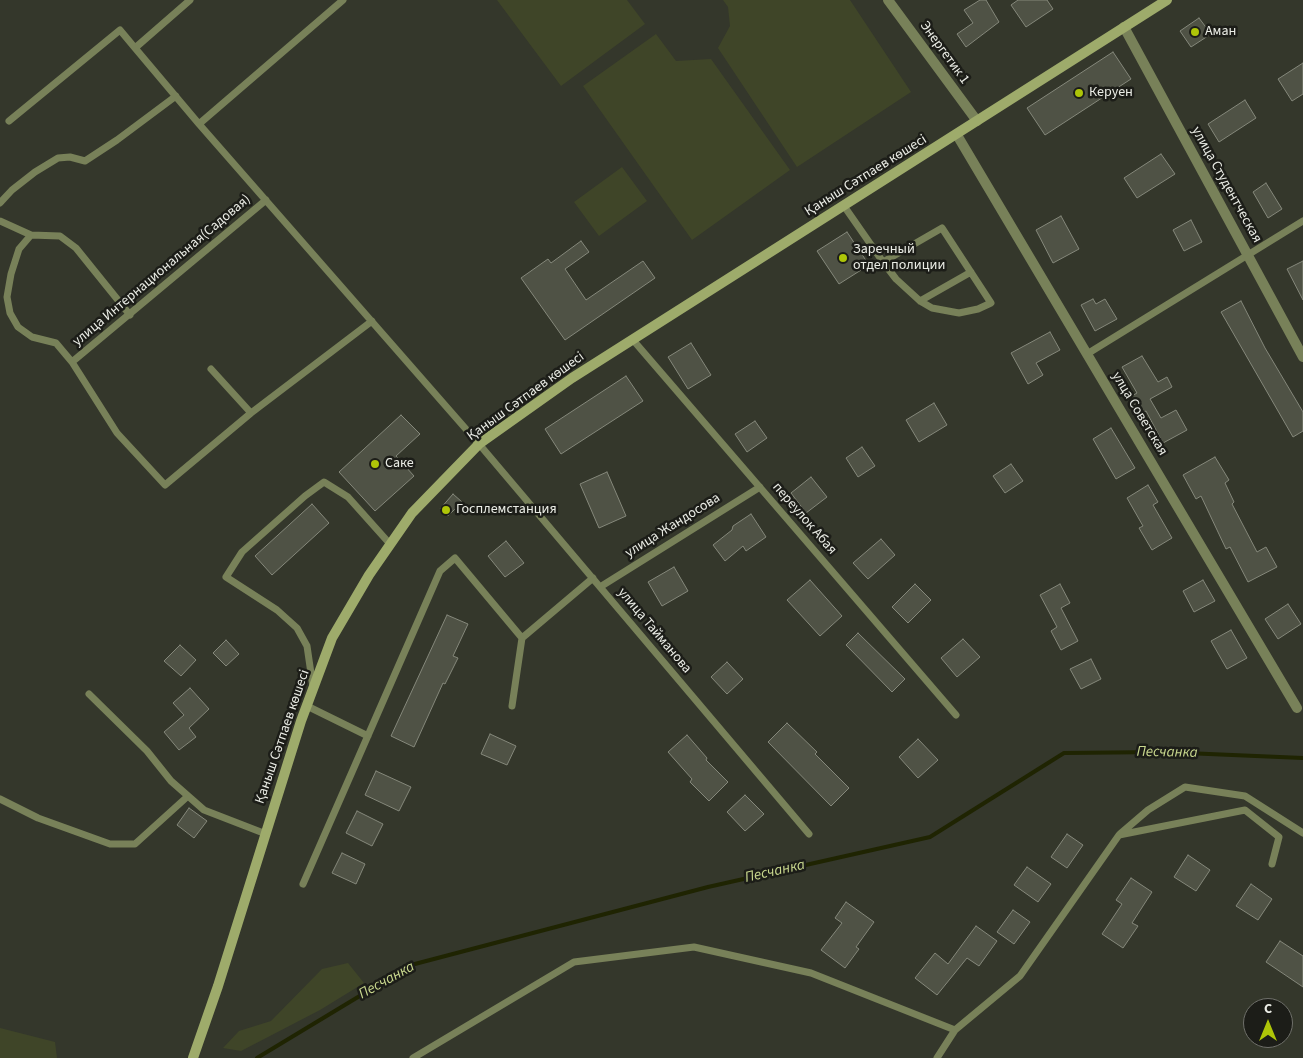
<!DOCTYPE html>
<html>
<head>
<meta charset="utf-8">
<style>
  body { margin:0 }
  #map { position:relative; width:1303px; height:1058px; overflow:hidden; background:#34372b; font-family:"Source Sans 3",sans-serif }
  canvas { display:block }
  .north { position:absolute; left:1243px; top:998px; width:50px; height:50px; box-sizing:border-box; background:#1c1d18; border:1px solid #6f706a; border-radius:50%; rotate:0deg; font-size:14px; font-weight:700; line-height:20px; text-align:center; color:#ebede6 }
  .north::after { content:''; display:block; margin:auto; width:18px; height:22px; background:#aec508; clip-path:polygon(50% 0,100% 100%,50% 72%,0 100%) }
</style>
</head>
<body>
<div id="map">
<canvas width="1303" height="1058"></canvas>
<div class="north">С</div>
</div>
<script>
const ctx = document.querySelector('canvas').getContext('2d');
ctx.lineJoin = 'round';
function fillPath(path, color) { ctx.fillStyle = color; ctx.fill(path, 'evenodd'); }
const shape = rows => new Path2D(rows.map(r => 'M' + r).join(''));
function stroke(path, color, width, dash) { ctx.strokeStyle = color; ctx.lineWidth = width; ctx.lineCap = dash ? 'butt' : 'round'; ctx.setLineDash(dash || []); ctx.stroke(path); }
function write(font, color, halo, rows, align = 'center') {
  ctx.font = font + ' "Source Sans 3",sans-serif'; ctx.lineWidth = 5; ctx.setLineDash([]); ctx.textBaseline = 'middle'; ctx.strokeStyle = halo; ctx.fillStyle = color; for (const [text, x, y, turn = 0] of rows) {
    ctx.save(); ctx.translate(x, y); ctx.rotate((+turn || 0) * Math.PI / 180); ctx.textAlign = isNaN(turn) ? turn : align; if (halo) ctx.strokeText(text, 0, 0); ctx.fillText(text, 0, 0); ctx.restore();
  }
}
fillPath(shape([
  [497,0,627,0,645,24,561,86],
  [723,0,850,0,911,92,797,167,718,48,730,26,728,7],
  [656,34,676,61,711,59,790,170,692,240,583,86],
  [622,167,647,201,599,236,574,202],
  [348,963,364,983,320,1010,241,1051,223,1048,239,1031,271,1021,322,969],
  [0,1028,55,1042,57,1058,0,1058]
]), '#3f4528');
stroke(shape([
  [257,1058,411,965,708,887,930,837,1064,753,1162,752,1303,758]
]), '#1f2402', 4);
const building = shape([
  [980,0,986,0,999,22,966,47,957,34,973,23,964,10,980,0],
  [1018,0,1047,0,1053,9,1026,27,1011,5,1018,0],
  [1199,18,1211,34,1191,47,1180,31,1199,18],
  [1113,52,1131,79,1045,135,1027,108,1113,52],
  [1303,63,1303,94,1292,101,1278,79,1303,63],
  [1245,100,1256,118,1219,142,1208,124,1245,100],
  [1161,154,1175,174,1137,198,1124,178,1161,154],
  [1266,183,1282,209,1268,218,1253,192,1266,183],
  [1061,216,1079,249,1053,263,1036,230,1061,216],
  [1191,220,1202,242,1184,251,1173,230,1191,220],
  [847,232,869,265,839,284,817,251,847,232],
  [581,241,589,252,565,269,586,300,643,261,655,278,565,340,521,278,548,259,551,263,581,241],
  [1303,261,1303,300,1287,269,1303,261],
  [1093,299,1096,304,1105,299,1117,319,1095,331,1081,305,1093,299],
  [1241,301,1265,348,1303,412,1303,431,1293,437,1221,312,1241,301],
  [1050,332,1060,350,1036,363,1043,375,1028,384,1011,353,1050,332],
  [691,343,711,375,688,389,668,357,691,343],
  [1142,356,1158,382,1167,377,1172,387,1150,399,1161,418,1176,410,1187,430,1163,443,1146,411,1139,414,1130,397,1137,393,1122,367,1142,356],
  [626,376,643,401,561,454,545,429,626,376],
  [934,403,947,425,919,442,906,420,934,403],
  [401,415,420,434,396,456,414,476,375,511,339,472,401,415],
  [755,421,767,438,747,452,735,434,755,421],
  [1111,428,1135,468,1116,479,1093,439,1111,428],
  [862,447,875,466,858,477,846,458,862,447],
  [1215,457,1229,480,1225,483,1234,502,1232,504,1257,552,1266,547,1277,567,1248,582,1230,547,1226,549,1201,496,1196,499,1183,475,1215,457],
  [1011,464,1023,481,1005,493,993,476,1011,464],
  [607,472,626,516,599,528,580,484,607,472],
  [811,477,827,497,806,513,791,493,811,477],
  [1148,485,1158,502,1153,505,1172,538,1152,550,1139,528,1143,526,1127,498,1148,485],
  [453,494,462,502,448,516,440,509,453,494],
  [312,504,329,523,272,575,255,556,312,504],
  [751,514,766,537,746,551,743,546,725,561,713,545,732,530,733,526,751,514],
  [881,539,895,555,868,579,853,563,881,539],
  [506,541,524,563,505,577,488,556,506,541],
  [674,567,688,591,662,606,648,582,674,567],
  [810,580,842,616,820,636,787,600,810,580],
  [1203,580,1215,601,1194,612,1183,591,1203,580],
  [915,584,931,600,908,623,892,607,915,584],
  [1060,584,1070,603,1061,608,1078,641,1061,650,1051,631,1057,627,1040,595,1060,584],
  [1288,604,1301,624,1278,639,1265,619,1288,604],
  [447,615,468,624,453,656,458,658,445,684,443,683,414,747,391,736,447,615],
  [1231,630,1247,658,1227,669,1211,641,1231,630],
  [858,633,905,679,892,692,846,645,858,633],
  [963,639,980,657,957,677,941,658,963,639],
  [226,640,239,654,226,666,213,653,226,640],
  [180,645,196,660,181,676,164,661,180,645],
  [1091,659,1101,679,1081,689,1070,669,1091,659],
  [727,662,743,679,727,694,711,677,727,662],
  [190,688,209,709,189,728,196,737,179,750,164,732,184,715,173,703,190,688],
  [787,723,817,752,815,754,849,788,831,806,768,742,787,723],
  [490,734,516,746,507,765,481,754,490,734],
  [687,735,707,758,706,760,728,782,709,801,690,782,692,779,668,752,687,735],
  [918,739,938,760,918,778,899,757,918,739],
  [376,771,411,787,399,811,365,795,376,771],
  [745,795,764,814,745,831,727,812,745,795],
  [189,808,207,821,194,838,177,825,189,808],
  [357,811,383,824,372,846,346,833,357,811],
  [1067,834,1083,845,1067,868,1051,857,1067,834],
  [342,853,365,864,356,884,332,873,342,853],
  [1188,855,1210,870,1196,891,1174,877,1188,855],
  [1027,867,1051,884,1038,902,1014,885,1027,867],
  [1131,878,1152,892,1132,923,1138,926,1123,948,1102,934,1122,904,1116,900,1131,878],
  [1251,884,1272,899,1258,920,1236,906,1251,884],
  [846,902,874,922,856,947,859,949,845,968,821,950,842,923,835,918,846,902],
  [1013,910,1030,922,1014,944,997,932,1013,910],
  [976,926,997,941,979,966,967,958,937,995,915,978,935,953,948,964,976,926],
  [1280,941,1303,956,1303,987,1266,962,1280,941]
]);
fillPath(building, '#4f5245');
stroke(building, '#85887b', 1);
stroke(shape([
  [190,0,135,48,199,124],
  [343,0,199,124,479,444,809,834],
  [9,121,120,30,135,48],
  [266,200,72,362,117,433,165,485,251,413,372,321],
  [0,203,12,190,35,172,58,158,70,157,85,161,117,140,176,96],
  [844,206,883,262,896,279,920,301,932,308,959,313,978,309,991,303,942,228,883,262],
  [0,221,31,235,19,249,11,274,7,297,10,313,18,327,32,337,56,343,72,362],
  [31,235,60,236,76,248,130,315],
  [920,301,971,272],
  [633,340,956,715],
  [1087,354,1303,221],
  [211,369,251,413],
  [600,587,760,487],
  [313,687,307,646,297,628,277,610,226,577,242,552,305,496,324,482,348,497,390,544],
  [89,694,147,751,171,781,204,810,266,834],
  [307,706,368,736],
  [512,706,522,638,593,578],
  [0,799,38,818,110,844,135,844,188,796],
  [1120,834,1148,810,1185,787,1245,796,1303,833],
  [303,884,440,571,455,558,522,638],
  [955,1030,1020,976,1119,835,1245,810,1279,837,1272,864],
  [413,1058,574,962,694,947,811,973,955,1030,937,1058]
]), '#788159', 7);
stroke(shape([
  [888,0,977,121],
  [1124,27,1303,357],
  [957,135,1297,708]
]), '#788159', 10);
stroke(shape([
  [193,1058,218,986,301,721,332,638,369,575,412,513,479,444,572,378,1167,0]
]), '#9eab6b', 10);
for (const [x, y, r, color] of [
  [1195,32,5,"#aec508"],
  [1079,93,5,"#aec508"],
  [843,258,5,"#aec508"],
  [375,464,5,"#aec508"],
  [446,510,5,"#aec508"]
]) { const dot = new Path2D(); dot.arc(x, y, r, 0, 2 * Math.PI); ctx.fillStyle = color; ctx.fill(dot); stroke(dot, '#1c1d18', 2); }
write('14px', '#ebede6', '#1c1d18', [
  ["Аман",1205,32],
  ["Керуен",1089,93],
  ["Заречный",853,250],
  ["отдел полиции",853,266],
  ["Саке",385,464],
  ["Госплемстанция",456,510]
], 'left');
write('14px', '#ebede6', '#1c1d18', [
  ["Энергетик 1",944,53,54],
  ["Қаныш Сәтпаев көшесі",866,176,-32],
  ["улица Студентческая",1226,185,61],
  ["улица Интернациональная(Садовая)",162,271,-40],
  ["Қаныш Сәтпаев көшесі",526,397,-36],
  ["улца Советская",1139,414,59],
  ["переулок Абая",804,519,49],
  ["улица Жандосова",673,526,-32],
  ["улица Тайманова",654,631,50],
  ["Қаныш Сәтпаев көшесі",283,737,-71]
]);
write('italic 15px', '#c9d88e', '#1c1d18', [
  ["Песчанка",1167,753,1],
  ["Песчанка",775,872,-13],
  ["Песчанка",387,981,-29]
]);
</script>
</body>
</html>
